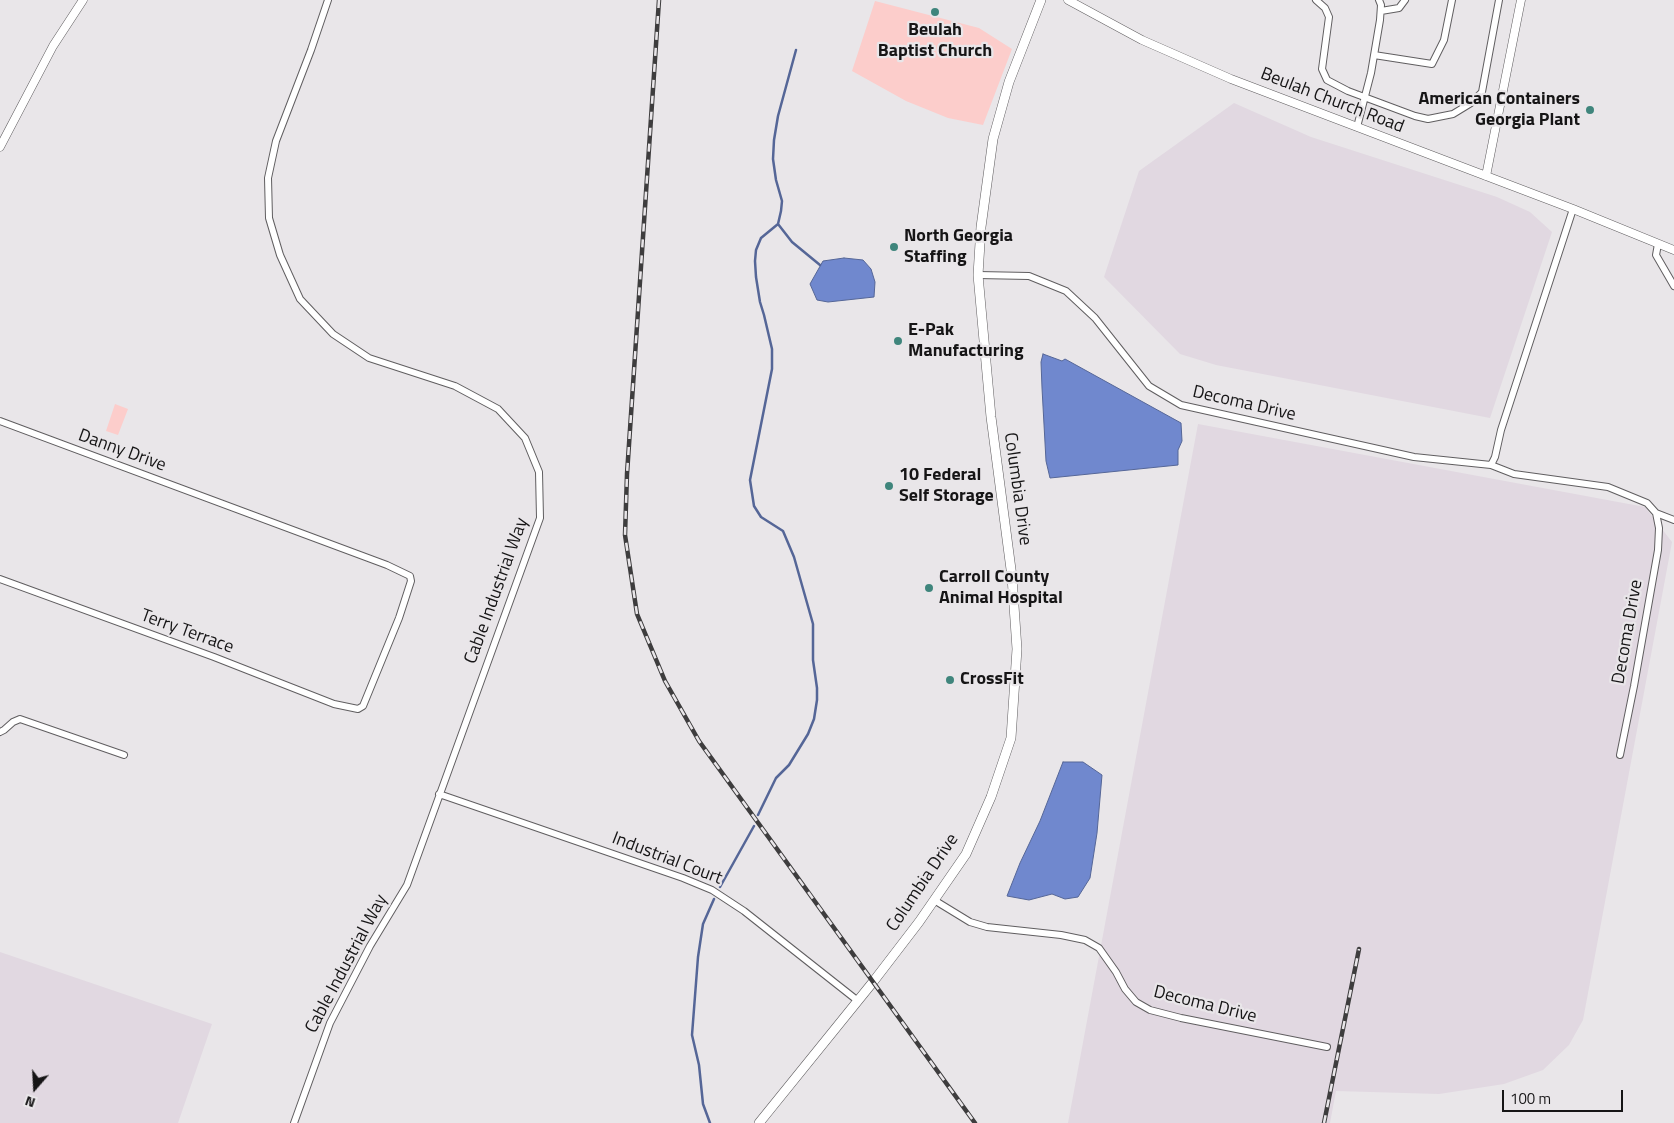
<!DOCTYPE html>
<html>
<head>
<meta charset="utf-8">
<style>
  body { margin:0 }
  #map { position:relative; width:1674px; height:1123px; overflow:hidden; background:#e9e6e9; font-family:"Titillium Web",sans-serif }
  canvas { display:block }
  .north { position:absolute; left:10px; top:1063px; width:50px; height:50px; -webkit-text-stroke:4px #e9e6e9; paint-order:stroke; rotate:199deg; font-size:14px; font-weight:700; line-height:20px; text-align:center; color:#161516 }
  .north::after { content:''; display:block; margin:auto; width:18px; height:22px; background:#161516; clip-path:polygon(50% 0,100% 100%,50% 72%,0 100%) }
  .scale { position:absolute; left:1502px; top:1090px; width:121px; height:22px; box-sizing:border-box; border:2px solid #161516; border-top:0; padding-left:6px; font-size:15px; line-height:18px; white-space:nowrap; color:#161516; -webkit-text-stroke:4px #e9e6e9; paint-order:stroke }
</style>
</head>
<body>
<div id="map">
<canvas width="1674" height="1123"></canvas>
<div class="north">N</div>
<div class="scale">100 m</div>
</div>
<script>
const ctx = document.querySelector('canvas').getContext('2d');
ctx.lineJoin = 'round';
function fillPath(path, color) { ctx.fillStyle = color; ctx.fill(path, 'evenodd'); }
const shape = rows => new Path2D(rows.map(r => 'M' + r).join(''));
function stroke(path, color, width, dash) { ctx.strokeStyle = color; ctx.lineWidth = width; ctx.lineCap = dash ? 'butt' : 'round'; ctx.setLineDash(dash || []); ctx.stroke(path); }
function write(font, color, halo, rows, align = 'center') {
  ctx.font = font + ' "Titillium Web",sans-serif'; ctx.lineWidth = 4.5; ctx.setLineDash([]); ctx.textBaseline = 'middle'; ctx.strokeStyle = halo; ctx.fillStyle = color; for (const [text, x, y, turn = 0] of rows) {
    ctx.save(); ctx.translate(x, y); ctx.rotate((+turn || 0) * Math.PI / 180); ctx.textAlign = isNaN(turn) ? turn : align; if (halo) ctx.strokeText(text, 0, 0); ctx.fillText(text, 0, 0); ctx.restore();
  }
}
fillPath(shape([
  [1234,103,1311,137,1497,197,1530,212,1552,232,1490,418,1216,365,1180,354,1104,277,1139,171],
  [1198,424,1645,507,1672,542,1583,1020,1569,1045,1543,1070,1504,1084,1439,1094,1336,1091,1330,1123,1068,1123],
  [0,952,212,1024,178,1123,0,1123]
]), '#e1d8e1');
fillPath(shape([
  [875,1,979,28,1012,49,983,125,948,118,906,101,852,71],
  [115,404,128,409,118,435,106,431]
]), '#fccdcb');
const water = shape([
  [844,258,863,260,871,269,875,282,874,297,828,302,817,300,810,284,823,261,844,258],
  [1043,354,1062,361,1065,359,1181,423,1182,441,1178,450,1178,465,1050,478,1046,461,1042,388,1041,362,1043,354],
  [1063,762,1083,762,1102,775,1097,833,1090,878,1078,897,1065,899,1052,894,1029,900,1007,896,1020,863,1040,821,1063,762]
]);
fillPath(water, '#7088ce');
stroke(water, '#556697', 1);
stroke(shape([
  [778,224,792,242,820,265],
  [758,815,776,778,789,765,808,734,814,719,817,700,817,688,813,660,813,624,794,557,783,531,761,517,754,506,750,480,772,369,772,349,764,315,760,302,756,277,755,261,756,250,761,238,778,224,781,211,782,201,776,180,773,159,774,140,778,116,796,50],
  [720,887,754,826],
  [710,1123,703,1104,699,1065,692,1035,698,957,703,924,714,899]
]), '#556697', 2.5);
const minor = shape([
  [1316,0,1325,8,1329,17,1322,69,1327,80,1348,91,1415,116,1428,119,1453,114,1471,103,1482,92,1499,0],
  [1381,11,1399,8,1405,0],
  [1374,55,1432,64,1444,40,1452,0],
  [1357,127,1371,73,1380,20,1381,5,1379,0],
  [1573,209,1501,430,1495,457,1491,465,1514,474,1608,487,1647,503,1656,513,1659,528,1658,550,1634,686,1620,755],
  [1658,244,1656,255,1674,286],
  [978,275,1029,276,1066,291,1095,318,1149,386,1181,405,1414,457,1491,465],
  [0,421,387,565,410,576,411,581,399,618,363,706,358,709,334,704,214,657,0,579],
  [1656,513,1674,520],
  [0,732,4,730,13,722,20,719,124,755],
  [439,794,683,878,712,890,744,911,858,1001],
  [934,900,970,922,987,927,1061,935,1085,940,1099,948,1116,972,1125,989,1136,1002,1150,1010,1181,1018,1327,1047],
  [294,1123,330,1023,370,946,407,885,540,518,539,472,525,438,498,409,455,386,369,358,333,334,300,299,280,255,269,218,268,178,276,141,311,50,328,0]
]);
const tertiary = shape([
  [1068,0,1142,40,1231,79,1573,209,1674,250],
  [0,147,53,46,83,0],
  [1486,176,1521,0]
]);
const secondary = shape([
  [759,1123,873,982,919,922,966,854,991,797,1011,738,1017,649,1012,577,991,417,978,275,981,227,993,139,1009,82,1041,0]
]);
stroke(minor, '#605e60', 8);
stroke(tertiary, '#605e60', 9);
stroke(secondary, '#605e60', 10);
stroke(minor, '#fff', 6);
stroke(tertiary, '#fff', 8);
stroke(secondary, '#fff', 9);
const rail = shape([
  [659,0,627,474,625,535,637,614,665,681,699,741,975,1123],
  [1324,1123,1359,949]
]);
stroke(rail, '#3e3d3e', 4.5);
stroke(rail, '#e9e6e9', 2.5, [8]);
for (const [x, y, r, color] of [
  [935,12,5,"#3f857c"],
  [1590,110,5,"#3f857c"],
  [894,247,5,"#3f857c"],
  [898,341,5,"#3f857c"],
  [889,486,5,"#3f857c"],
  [929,588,5,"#3f857c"],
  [950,680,5,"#3f857c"]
]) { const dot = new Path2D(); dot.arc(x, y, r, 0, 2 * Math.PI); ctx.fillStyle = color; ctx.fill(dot); stroke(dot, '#e9e6e9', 2); }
write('bold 18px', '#161516', '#e9e6e9', [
  ["Beulah",935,31,"center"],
  ["Baptist Church",935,52,"center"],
  ["American Containers",1580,100,"right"],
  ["Georgia Plant",1580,121,"right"],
  ["North Georgia",904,237],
  ["Staffing",904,258],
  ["E-Pak",908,331],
  ["Manufacturing",908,352],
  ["10 Federal",899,476],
  ["Self Storage",899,497],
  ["Carroll County",939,578],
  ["Animal Hospital",939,599],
  ["CrossFit",960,680]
], 'left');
write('18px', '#161516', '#e9e6e9', [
  ["Beulah Church Road",1332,101,21],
  ["Decoma Drive",1244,404,13],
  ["Danny Drive",122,451,20],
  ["Columbia Drive",1017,489,82],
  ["Cable Industrial Way",497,591,-70],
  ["Terry Terrace",187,632,20],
  ["Decoma Drive",1628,632,-80],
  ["Industrial Court",667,859,21],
  ["Columbia Drive",923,883,-56],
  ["Cable Industrial Way",347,964,-62],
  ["Decoma Drive",1205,1005,14]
]);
</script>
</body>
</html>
